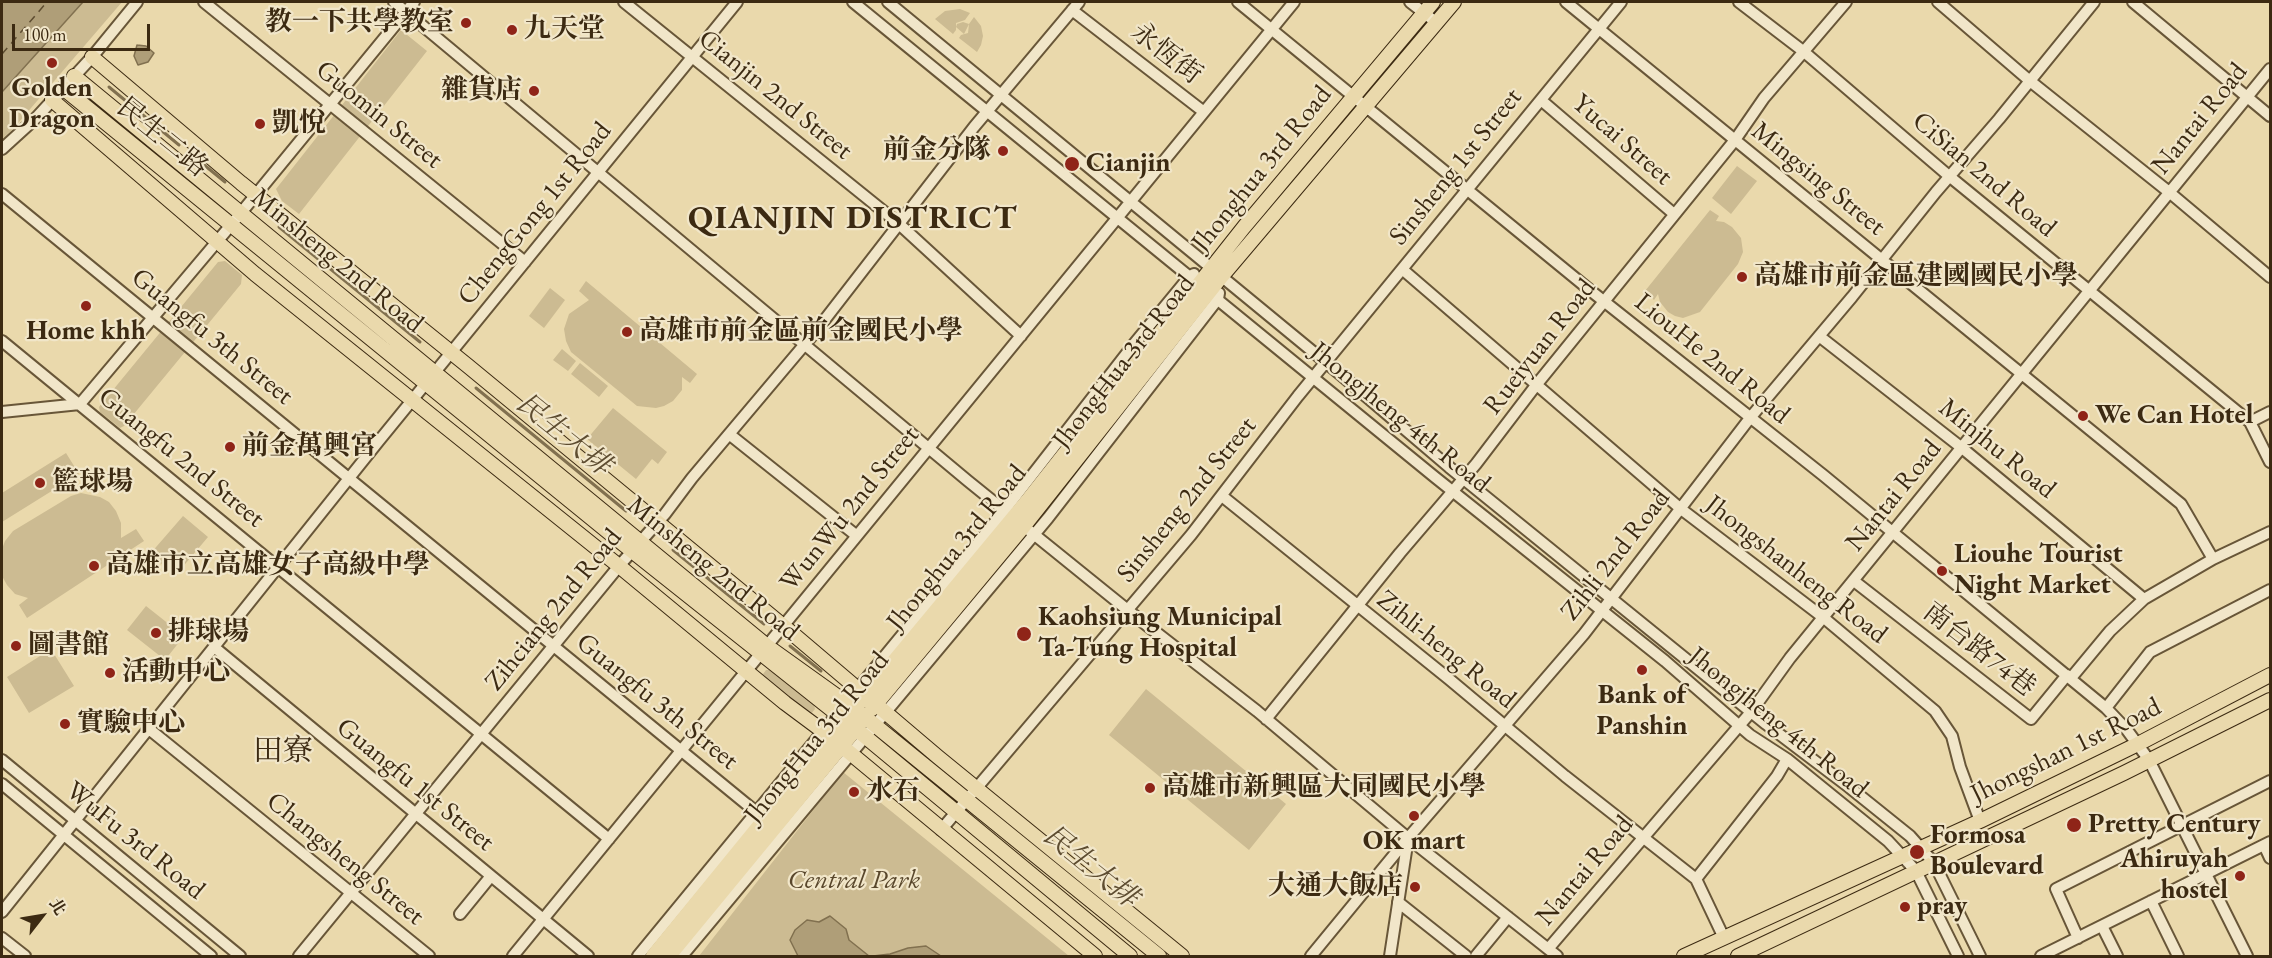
<!DOCTYPE html>
<html>
<head>
<meta charset="utf-8">
<style>
  body { margin:0 }
  #map { position:relative; width:2272px; height:958px; overflow:hidden; background:#ead9ac; font-family:"EB Garamond","Noto Serif TC",serif }
  canvas { display:block }
  .frame { position:absolute; inset:0; border:3px solid #3c2a12; pointer-events:none }
  .north { position:absolute; left:12px; top:886px; width:60px; height:60px; -webkit-text-stroke:4px #f1e6c9; paint-order:stroke; rotate:59deg; font-size:16px; font-weight:700; line-height:24px; text-align:center; color:#3c2a12 }
  .north::after { content:''; display:block; margin:auto; width:21px; height:27px; background:#3c2a12; clip-path:polygon(50% 0,100% 100%,50% 72%,0 100%) }
  .scale { position:absolute; left:12px; top:24px; width:138px; height:27px; box-sizing:border-box; border:3px solid #3c2a12; border-top:0; padding-left:8px; font-size:18px; line-height:21px; white-space:nowrap; color:#3c2a12; -webkit-text-stroke:4px #f1e6c9; paint-order:stroke }
</style>
</head>
<body>
<div id="map">
<canvas width="2272" height="958"></canvas>
<div class="frame"></div>
<div class="north">北</div>
<div class="scale">100 m</div>
</div>
<script>
const ctx = document.querySelector('canvas').getContext('2d');
ctx.lineJoin = 'round';
function fillPath(path, color) { ctx.fillStyle = color; ctx.fill(path, 'evenodd'); }
const shape = rows => new Path2D(rows.map(r => 'M' + r).join(''));
function stroke(path, color, width, dash) { ctx.strokeStyle = color; ctx.lineWidth = width; ctx.lineCap = dash ? 'butt' : 'round'; ctx.setLineDash(dash || []); ctx.stroke(path); }
function write(font, color, halo, rows, align = 'center') {
  ctx.font = font + ' "EB Garamond","Noto Serif TC",serif'; ctx.lineWidth = 4.5; ctx.setLineDash([]); ctx.textBaseline = 'middle'; ctx.strokeStyle = halo; ctx.fillStyle = color; for (const [text, x, y, turn = 0] of rows) {
    ctx.save(); ctx.translate(x, y); ctx.rotate((+turn || 0) * Math.PI / 180); ctx.textAlign = isNaN(turn) ? turn : align; if (halo) ctx.strokeText(text, 0, 0); ctx.fillText(text, 0, 0); ctx.restore();
  }
}
fillPath(shape([
  [83,2,122,2,13,129,2,139,2,92],
  [960,9,970,13,965,20,956,23,956,30,953,34,935,19,945,11],
  [974,17,981,26,983,36,981,45,977,52,959,38,961,35,968,33,969,24,964,34,956,27,957,24,963,22,969,24],
  [401,30,427,51,299,214,282,201,276,189],
  [1737,166,1757,181,1731,214,1712,198],
  [1710,210,1719,216,1716,221,1724,222,1732,227,1741,238,1743,252,1738,264,1700,312,1683,318,1675,316,1668,312,1660,302,1658,294,1654,300,1645,291],
  [225,261,242,275,241,284,124,426,120,428,100,412,99,407,218,262],
  [586,281,697,374,690,383,682,377,682,390,673,401,664,406,656,408,637,406,571,352,566,341,564,329,569,314,589,300,579,291],
  [550,288,565,300,544,328,529,316],
  [562,349,576,361,568,371,553,360],
  [580,363,608,386,599,397,571,374],
  [613,408,667,452,658,464,652,459,636,479,587,439],
  [66,453,79,474,2,522,2,493],
  [81,493,100,497,109,502,116,511,121,523,121,538,136,529,144,541,27,618,19,605,28,598,15,594,7,585,2,576,2,549,5,541,13,531,71,496],
  [183,516,208,537,175,576,150,554],
  [146,606,184,636,165,660,127,630],
  [51,649,74,686,29,713,7,677],
  [766,670,771,670,814,705,815,709,810,715,761,677],
  [1146,689,1286,804,1249,850,1109,735],
  [843,772,1069,956,699,956]
]), '#ccbb92');
const water = shape([
  [2,2,83,2,2,92,2,2],
  [137,45,146,46,154,53,148,62,138,65,134,56,137,45],
  [830,916,846,929,849,940,869,956,798,956,790,940,795,930,807,920,819,922,830,916],
  [926,946,941,956,873,956,890,954,908,948,926,946]
]);
fillPath(water, '#af9e78');
stroke(water, '#81704f', 1.5);
stroke(shape([
  [109,87,179,145],
  [198,160,225,182],
  [279,227,420,342],
  [476,388,626,511],
  [673,550,764,624],
  [790,646,821,671],
  [911,745,959,784],
  [993,813,1028,841]
]), '#81704f', 3);
stroke(shape([
  [2,54,47,2]
]), '#5e4d31', 1.5, [8, 6]);
const minor = shape([
  [204,2,525,262],
  [394,2,968,481,1135,616,1257,711,1408,838,1557,956],
  [624,2,898,223,1021,336],
  [853,2,1436,478,1665,661,1750,735,1787,759,1888,841,1916,871,1958,956],
  [888,2,1340,374,1449,467,1766,724,1849,787,1910,836,1934,863,1980,956],
  [1238,2,1591,291,1823,475,2106,708,2127,730,2149,760,2247,956],
  [1410,2,1437,23],
  [1566,2,2181,504,2213,559],
  [1739,2,1803,51,1949,176,2250,422,2270,462],
  [1938,2,2030,81,2169,192,2270,277],
  [2133,2,2270,116],
  [1072,10,1204,112],
  [1541,100,1674,214],
  [2,149,36,118,92,57,137,2],
  [2,194,783,834],
  [1402,269,1681,509,1824,618,1935,711,1952,736,1960,767,1980,821],
  [1819,336,1962,448,2144,599],
  [2,341,609,839],
  [2,412,80,404,231,225,414,2],
  [2250,422,2270,412],
  [729,434,857,536],
  [1222,496,1449,679,1565,776,1696,879,1724,938],
  [1854,581,2031,719,2067,675],
  [214,647,588,956],
  [2071,678,2110,631,2144,599,2213,559,2270,532],
  [2106,708,2150,652,2270,590],
  [1266,719,1400,553,1476,464,1537,384,1735,140,1764,98,1846,2],
  [149,729,429,956],
  [2,760,240,956],
  [2,784,211,956],
  [941,830,1191,535,1298,396,1621,2],
  [2264,845,2270,858],
  [1696,879,1777,776,1787,759],
  [2151,901,2178,956],
  [1398,902,1466,956],
  [2,912,378,442,737,2],
  [460,914,491,876],
  [2102,926,2117,956],
  [2,938,25,956],
  [2078,938,2056,889,2270,781],
  [1548,949,1751,712,1790,658,2270,69],
  [299,956,619,566,665,514,692,478,816,331,974,127,1079,2],
  [513,956,1294,2],
  [638,956,1005,510,1134,344,1190,276,1194,274],
  [682,956,1048,518,1218,299,1219,293],
  [1311,956,1408,838,1584,634,1750,418,1852,297,1936,192,1999,119,2094,2],
  [1390,956,1408,838],
  [1476,956,1508,917],
  [2041,956,2270,842]
]);
const major = shape([
  [92,57,241,183,468,366,793,634,938,757,1182,956],
  [74,76,767,646,855,709,1159,956],
  [63,88,617,539,856,729,1130,956],
  [52,100,255,274,619,566,785,703,832,738,1095,956],
  [872,709,1024,526,1222,276,1454,2],
  [653,956,866,695,1027,501,1244,227,1433,2],
  [669,956,860,724],
  [1684,956,1980,821,2138,744,2270,675],
  [1738,956,2124,773,2270,700]
]);
stroke(minor, '#685638', 14);
stroke(major, '#3c2a12', 16);
stroke(minor, '#f1e6c9', 10);
stroke(major, '#ead9ac', 14);
for (const [x, y, r, color] of [
  [466,23,6,"#8f2418"],
  [512,30,6,"#8f2418"],
  [52,63,6,"#8f2418"],
  [534,91,6,"#8f2418"],
  [260,124,6,"#8f2418"],
  [1003,151,6,"#8f2418"],
  [1072,164,8,"#8f2418"],
  [1742,277,6,"#8f2418"],
  [86,306,6,"#8f2418"],
  [627,332,6,"#8f2418"],
  [2083,416,6,"#8f2418"],
  [230,447,6,"#8f2418"],
  [40,483,6,"#8f2418"],
  [94,566,6,"#8f2418"],
  [1942,571,6,"#8f2418"],
  [156,633,6,"#8f2418"],
  [1024,634,8,"#8f2418"],
  [16,646,6,"#8f2418"],
  [1642,670,6,"#8f2418"],
  [110,673,6,"#8f2418"],
  [65,724,6,"#8f2418"],
  [1150,788,6,"#8f2418"],
  [854,792,6,"#8f2418"],
  [1414,816,6,"#8f2418"],
  [2074,825,8,"#8f2418"],
  [1917,852,8,"#8f2418"],
  [2240,876,6,"#8f2418"],
  [1415,887,6,"#8f2418"],
  [1905,907,6,"#8f2418"]
]) { const dot = new Path2D(); dot.arc(x, y, r, 0, 2 * Math.PI); ctx.fillStyle = color; ctx.fill(dot); stroke(dot, '#f1e6c9', 2); }
write('bold 27px', '#3c2a12', '#f1e6c9', [
  ["教一下共學教室",454,23,"right"],
  ["九天堂",524,30],
  ["Golden",52,89,"center"],
  ["Dragon",52,120,"center"],
  ["雜貨店",522,91,"right"],
  ["凱悅",272,124],
  ["前金分隊",991,151,"right"],
  ["Cianjin",1086,164],
  ["高雄市前金區建國國民小學",1754,277],
  ["Home khh",86,332,"center"],
  ["高雄市前金區前金國民小學",639,332],
  ["We Can Hotel",2095,416],
  ["前金萬興宮",242,447],
  ["籃球場",52,483],
  ["Liouhe Tourist",1954,555],
  ["Night Market",1954,586],
  ["高雄市立高雄女子高級中學",106,566],
  ["Kaohsiung Municipal",1038,618],
  ["Ta-Tung Hospital",1038,649],
  ["排球場",168,633],
  ["圖書館",28,646],
  ["活動中心",122,673],
  ["Bank of",1642,696,"center"],
  ["Panshin",1642,727,"center"],
  ["實驗中心",77,724],
  ["高雄市新興區大同國民小學",1162,788],
  ["水石",866,792],
  ["Pretty Century",2088,825],
  ["Formosa",1930,836],
  ["Boulevard",1930,867],
  ["OK mart",1414,842,"center"],
  ["Ahiruyah",2228,860,"right"],
  ["hostel",2228,891,"right"],
  ["大通大飯店",1403,887,"right"],
  ["pray",1917,907]
], 'left');
write('27px', '#3c2a12', '#f1e6c9', [
  ["永恆街",1166,54,38],
  ["Cianjin 2nd Street",775,95,39],
  ["Guomin Street",379,115,39],
  ["Nantai Road",2200,119,-51],
  ["民生二路",162,138,39],
  ["Yucai Street",1622,140,41],
  ["Sinsheng 1st Street",1456,167,-51],
  ["Jhonghua 3rd Road",1262,169,-51],
  ["CiSian 2nd Road",1984,175,40],
  ["Mingsing Street",1818,179,39],
  ["ChengGong 1st Road",535,214,-51],
  ["Minsheng 2nd Road",337,261,39],
  ["Guangfu 3th Street",212,337,39],
  ["Rueiyuan Road",1540,347,-52],
  ["LiouHe 2nd Road",1712,359,39],
  ["JhongHua 3rd Road",1124,362,-52],
  ["Jhongjheng 4th Road",1400,418,39],
  ["Minjhu Road",1997,449,39],
  ["Guangfu 2nd Street",181,458,39],
  ["Nantai Road",1894,496,-51],
  ["Sinsheng 2nd Street",1187,500,-51],
  ["WunWu 2nd Street",850,509,-51],
  ["Jhonghua 3rd Road",957,548,-51],
  ["Zihli 2nd Road",1616,555,-52],
  ["Minsheng 2nd Road",713,569,39],
  ["Jhongshanheng Road",1796,570,38],
  ["Zihciang 2nd Road",554,610,-51],
  ["Zihli-heng Road",1446,650,39],
  ["南台路74巷",1979,650,38],
  ["Guangfu 3th Street",657,702,39],
  ["Jhongjheng 4th Road",1778,723,39],
  ["JhongHua 3rd Road",817,738,-51],
  ["Jhongshan 1st Road",2066,751,-26],
  ["Guangfu 1st Street",415,785,39],
  ["WuFu 3rd Road",135,841,39],
  ["Changsheng Street",345,859,39],
  ["Nantai Road",1585,871,-50]
]);
write('italic 27px', '#59472c', '#f1e6c9', [
  ["Central Park",854,881]
]);
write('italic 28px', '#5e4d31', '#f1e6c9', [
  ["民生大排",563,435,39],
  ["民生大排",1090,867,39]
]);
write('30px', '#3c2a12', '#f1e6c9', [
  ["田寮",283,752]
]);
ctx.letterSpacing = '1.5px';
write('bold 33px', '#3c2a12', '#f1e6c9', [
  ["QIANJIN DISTRICT",853,219]
]);
ctx.letterSpacing = '0px';
</script>
</body>
</html>
